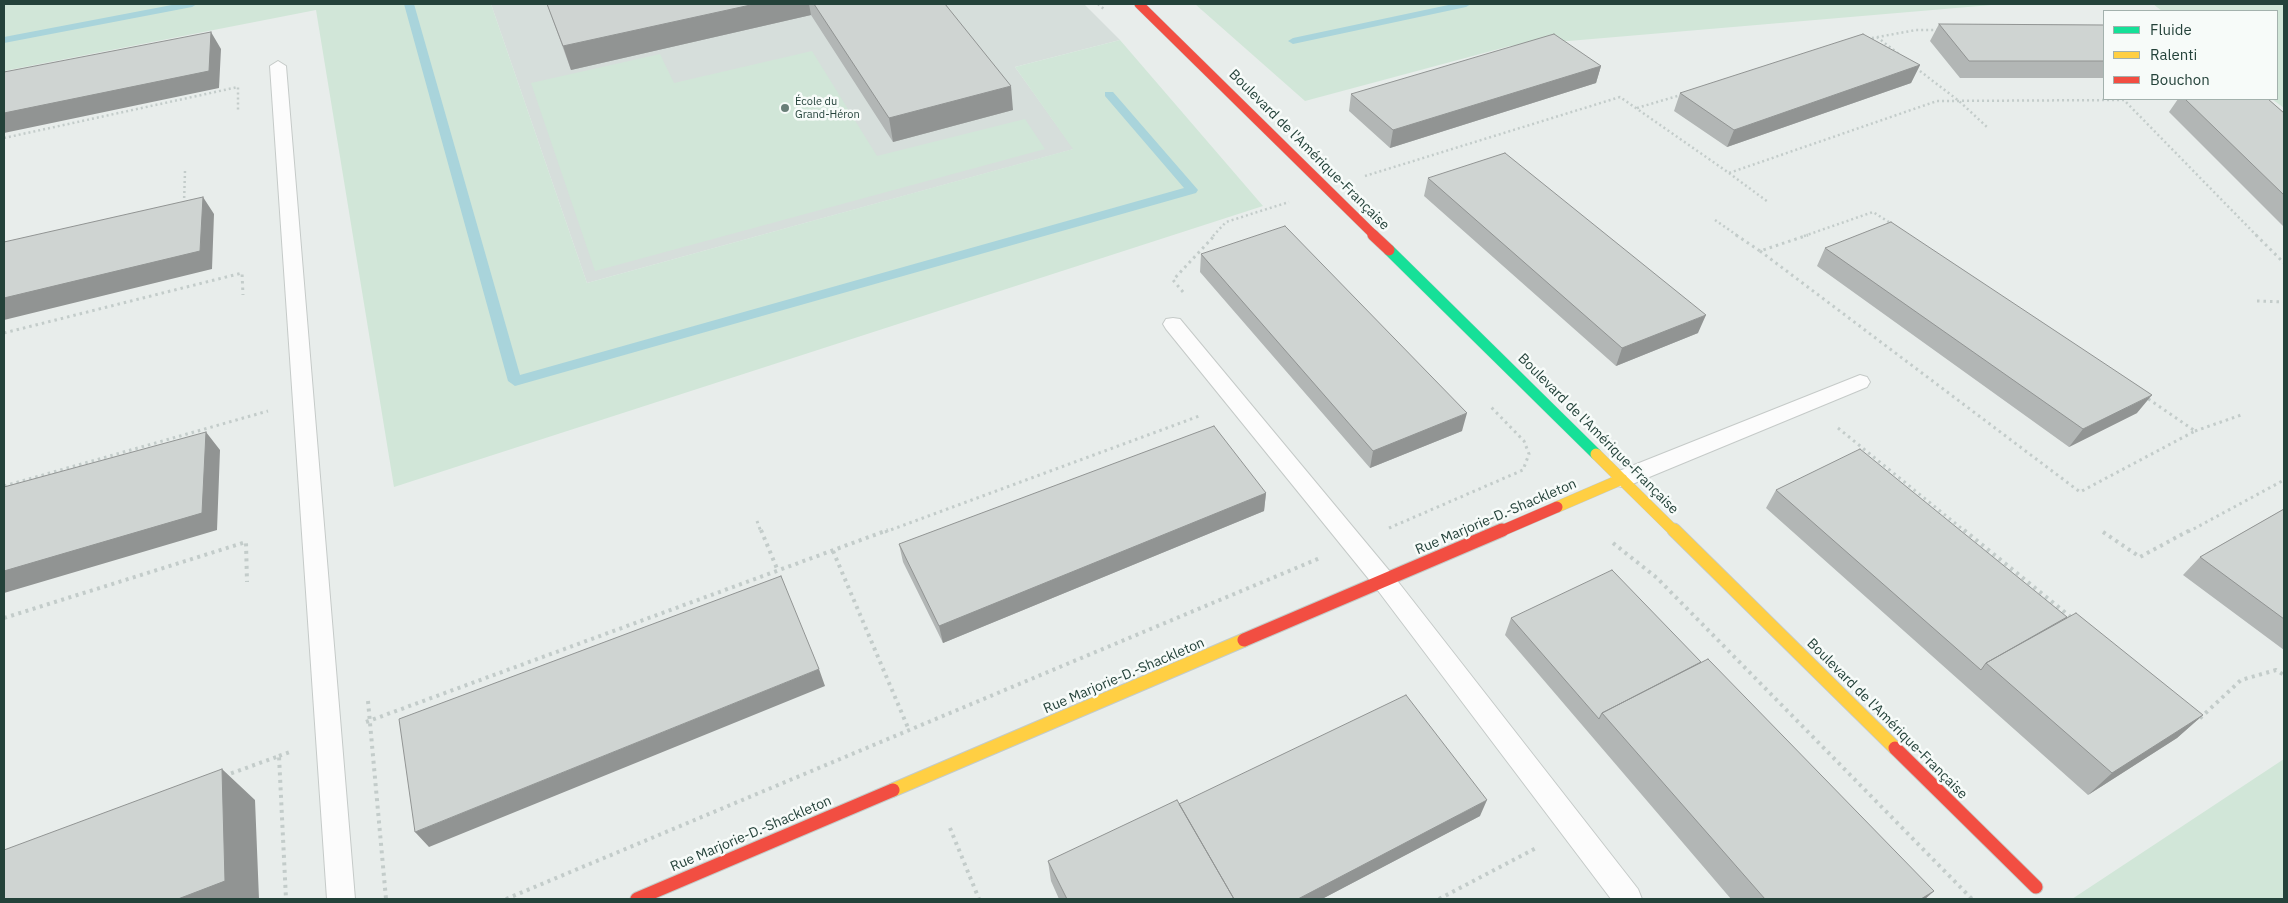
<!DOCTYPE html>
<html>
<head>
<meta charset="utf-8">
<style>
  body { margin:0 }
  #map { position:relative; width:2288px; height:903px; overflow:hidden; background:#e8edeb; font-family:"IBM Plex Sans",sans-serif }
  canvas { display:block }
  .frame { position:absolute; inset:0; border:5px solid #24423a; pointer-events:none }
  .legend { position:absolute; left:2103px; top:10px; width:175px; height:90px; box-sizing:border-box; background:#f7fbf9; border:1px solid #a3b1ad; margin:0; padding:6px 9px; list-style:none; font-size:15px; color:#24423a }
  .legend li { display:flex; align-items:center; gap:10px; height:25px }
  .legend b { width:25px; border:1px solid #a3b1ad }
</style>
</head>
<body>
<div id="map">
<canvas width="2288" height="903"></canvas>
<div class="frame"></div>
<ul class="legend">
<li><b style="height:6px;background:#16e098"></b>Fluide</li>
<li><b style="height:6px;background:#ffcf43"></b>Ralenti</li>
<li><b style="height:6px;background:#f24e42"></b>Bouchon</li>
</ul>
</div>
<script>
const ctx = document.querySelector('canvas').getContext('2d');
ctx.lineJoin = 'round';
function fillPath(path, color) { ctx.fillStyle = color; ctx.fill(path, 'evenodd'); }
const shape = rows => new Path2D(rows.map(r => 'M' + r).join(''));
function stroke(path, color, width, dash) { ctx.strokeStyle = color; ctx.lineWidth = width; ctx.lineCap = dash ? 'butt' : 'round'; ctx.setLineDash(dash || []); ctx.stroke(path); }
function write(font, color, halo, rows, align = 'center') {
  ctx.font = font + ' "IBM Plex Sans",sans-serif'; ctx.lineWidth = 5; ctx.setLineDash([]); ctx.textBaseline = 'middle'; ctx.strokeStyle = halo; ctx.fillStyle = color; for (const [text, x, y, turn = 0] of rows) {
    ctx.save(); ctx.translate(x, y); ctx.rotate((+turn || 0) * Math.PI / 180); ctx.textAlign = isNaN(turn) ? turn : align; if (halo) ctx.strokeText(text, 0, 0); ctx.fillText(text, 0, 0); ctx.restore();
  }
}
fillPath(shape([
  [491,4,1084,4,1120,40,1015,67,1074,149,587,283]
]), '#d6dedb');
fillPath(shape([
  [4,4,491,4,587,283,1073,149,1015,67,1120,40,1263,206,394,487,316,10,4,71],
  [1195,4,2003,4,1510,46,1305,101],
  [2153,4,2284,4,2284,108,2272,99,2277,99,2277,11,2162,11],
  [812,51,877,156,1025,119,1045,149,595,271,531,83,660,54,674,83],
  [2284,759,2284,899,2072,899]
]), '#d1e6d8');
fillPath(shape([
  [177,4,197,4,192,7,4,43,4,37,177,4],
  [404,4,414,4,520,375,1184,188,1105,96,1105,92,1113,92,1198,190,1196,193,515,386,508,381,404,4],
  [1453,4,1471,4,1466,7,1293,44,1288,41,1293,38,1453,4]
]), '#a9d4db');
const lane = shape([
  [278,61,286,66,355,899,327,899,270,66,278,61],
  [1173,318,1180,319,1392,574,1638,889,1642,899,1611,899,1376,588,1166,329,1163,324,1166,319,1173,318],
  [1860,375,1867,377,1870,382,1867,387,1630,485,1622,487,1614,485,1611,479,1614,473,1860,375]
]);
const fast = shape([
  [1389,250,1596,454]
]);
const slowFar1 = shape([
  [1596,454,1675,532],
  [1557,507,1622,479]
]);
const slow = shape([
  [1674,530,1895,748],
  [893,790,1244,640]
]);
const jamFar2 = shape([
  [1139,4,1375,236]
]);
const jamFar1 = shape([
  [1373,235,1389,250],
  [1499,532,1557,507]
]);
const jam = shape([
  [1244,640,1502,530],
  [1895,748,2036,887],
  [637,899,893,790]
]);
stroke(lane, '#c5cac8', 2);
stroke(fast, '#c3cbc8', 12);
stroke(slowFar1, '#c3cbc8', 12);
stroke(slow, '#c3cbc8', 15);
stroke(jamFar2, '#c3cbc8', 10);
stroke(jamFar1, '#c3cbc8', 12);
stroke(jam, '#c3cbc8', 15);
stroke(shape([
  [1098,4,1105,10],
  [1877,37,1900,55],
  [1867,39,1916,30,1940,30],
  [1916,68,1959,101,1987,127],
  [1637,108,1684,94],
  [4,138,238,87,238,110],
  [1729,173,1768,202],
  [1365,176,1620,97,1729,173,1937,101,2124,100,2257,236],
  [184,203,185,171],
  [1715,220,1738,236],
  [1213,236,1226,222,1289,202],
  [1804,236,1873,212,1892,224]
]), '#c3ccca', 2.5, [2, 3]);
stroke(shape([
  [1736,235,1760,251,1808,235],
  [2256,235,2284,263],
  [1760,251,2080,492,2195,431,2147,398],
  [1183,292,1173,280,1215,235],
  [2257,301,2284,302],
  [4,333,242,273,243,295],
  [1838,428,1966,532],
  [2195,431,2244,414],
  [4,486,268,411],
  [757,521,761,532],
  [1389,528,1523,470,1529,454,1524,441,1491,407],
  [885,532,1202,415],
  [2188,532,2284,480]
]), '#c3ccca', 3, [2.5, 4]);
stroke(shape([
  [761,530,778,571],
  [1964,530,2072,618],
  [2103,532,2140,557,2190,530],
  [1613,543,1657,578,1972,899],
  [833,551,909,730],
  [4,618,246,542,247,582],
  [368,701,386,899],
  [2195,718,2197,721,2241,680,2276,670,2284,675],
  [366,722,888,530],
  [279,756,290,752],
  [224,776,279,756,286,899],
  [950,828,979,899],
  [506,899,1320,558],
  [1439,899,1538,847]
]), '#c3ccca', 4, [3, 4.5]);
fillPath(lane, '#fcfcfc');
stroke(fast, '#16e098', 11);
stroke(slowFar1, '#ffcf43', 11);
stroke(slow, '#ffcf43', 13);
stroke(jamFar2, '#f24e42', 9);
stroke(jamFar1, '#f24e42', 11);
stroke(jam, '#f24e42', 13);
fillPath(shape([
  [547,4,945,4,1013,110,893,142,811,15,571,70],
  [1939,24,2104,25,2104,78,1960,78,1930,41],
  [1920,65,1911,83,1727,147,1674,111,1680,93],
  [1601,66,1596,83,1390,148,1349,111,1351,94],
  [2178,99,2268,99,2284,113,2284,227,2169,112],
  [1428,178,1698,333,1616,366,1424,196],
  [1825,248,2137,413,2069,447,1817,266],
  [1201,254,1462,431,1370,468,1200,272],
  [1776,490,2067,617,2203,715,2177,738,2088,795,1766,508],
  [1266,493,1264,511,943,643,903,562,899,544],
  [2284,509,2284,650,2183,575,2200,557],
  [1511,618,1701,662,1934,891,1925,899,1731,899,1505,635],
  [1179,804,1480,816,1322,899,1059,899,1051,881,1048,861]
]), '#b2b6b5');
fillPath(shape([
  [755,4,809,4,811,15,571,70,563,46],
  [211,32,221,49,219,88,4,133,4,113],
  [1920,65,1911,83,1727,147,1734,130],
  [1601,66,1596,83,1390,148,1393,130],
  [1011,86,1013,110,893,142,889,118],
  [203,197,214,214,212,269,4,320,4,298],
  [1706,315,1698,333,1616,366,1622,348],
  [2152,395,2137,413,2069,447,2083,429],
  [1467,413,1462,431,1370,468,1373,451],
  [206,432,220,450,217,530,4,593,4,571],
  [1266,493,1264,511,943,643,939,626],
  [819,669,825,686,429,847,415,832],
  [2203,715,2177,738,2088,795,2112,773],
  [222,769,255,800,259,899,178,899],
  [1487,800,1480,816,1322,899,1298,899],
  [1934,891,1925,899,1921,899]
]), '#919493');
const building = shape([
  [547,4,755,4,563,46,547,4],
  [814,4,945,4,1011,86,889,118,814,4],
  [1939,24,2104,25,2104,61,1969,61,1939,24],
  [211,32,209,71,4,113,4,72,211,32],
  [1554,34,1601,66,1393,130,1351,94,1554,34],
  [1863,34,1920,65,1734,130,1680,93,1863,34],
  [2185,99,2268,99,2284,113,2284,195,2185,99],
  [1505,153,1706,315,1622,348,1428,178,1505,153],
  [203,197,200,251,4,298,4,242,203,197],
  [1891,222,2152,395,2083,429,1825,248,1891,222],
  [1285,226,1467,413,1373,451,1201,254,1285,226],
  [1214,426,1266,493,939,626,899,544,1214,426],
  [206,432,202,513,4,571,4,487,206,432],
  [1860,449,2067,617,1986,663,1981,670,1776,490,1860,449],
  [2284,509,2284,619,2200,557,2284,509],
  [1612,570,1701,662,1602,713,1599,719,1511,618,1612,570],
  [781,576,819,669,415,832,399,719,781,576],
  [2076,613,2203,715,2112,773,1986,663,2076,613],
  [1708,659,1934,891,1921,899,1765,899,1602,713,1708,659],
  [1406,695,1487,800,1298,899,1234,899,1179,804,1406,695],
  [222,769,225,881,178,899,4,899,4,850,222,769],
  [1177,800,1234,899,1067,899,1048,861,1177,800]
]);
fillPath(building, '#cfd4d2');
stroke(building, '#919493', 1);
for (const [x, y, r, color] of [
  [785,108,5,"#697e78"]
]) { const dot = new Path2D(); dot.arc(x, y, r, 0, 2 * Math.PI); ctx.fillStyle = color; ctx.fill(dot); stroke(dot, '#f7fbf9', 2); }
write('11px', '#24423a', '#f7fbf9', [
  ["École du",795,102],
  ["Grand-Héron",795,115]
], 'left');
write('14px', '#24423a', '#f7fbf9', [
  ["Boulevard de l'Amérique-Française",1309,150,45],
  ["Boulevard de l'Amérique-Française",1598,434,45],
  ["Rue Marjorie-D.-Shackleton",1496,517,-23],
  ["Rue Marjorie-D.-Shackleton",1124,676,-23],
  ["Boulevard de l'Amérique-Française",1887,719,45],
  ["Rue Marjorie-D.-Shackleton",751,834,-23]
]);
</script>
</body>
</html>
